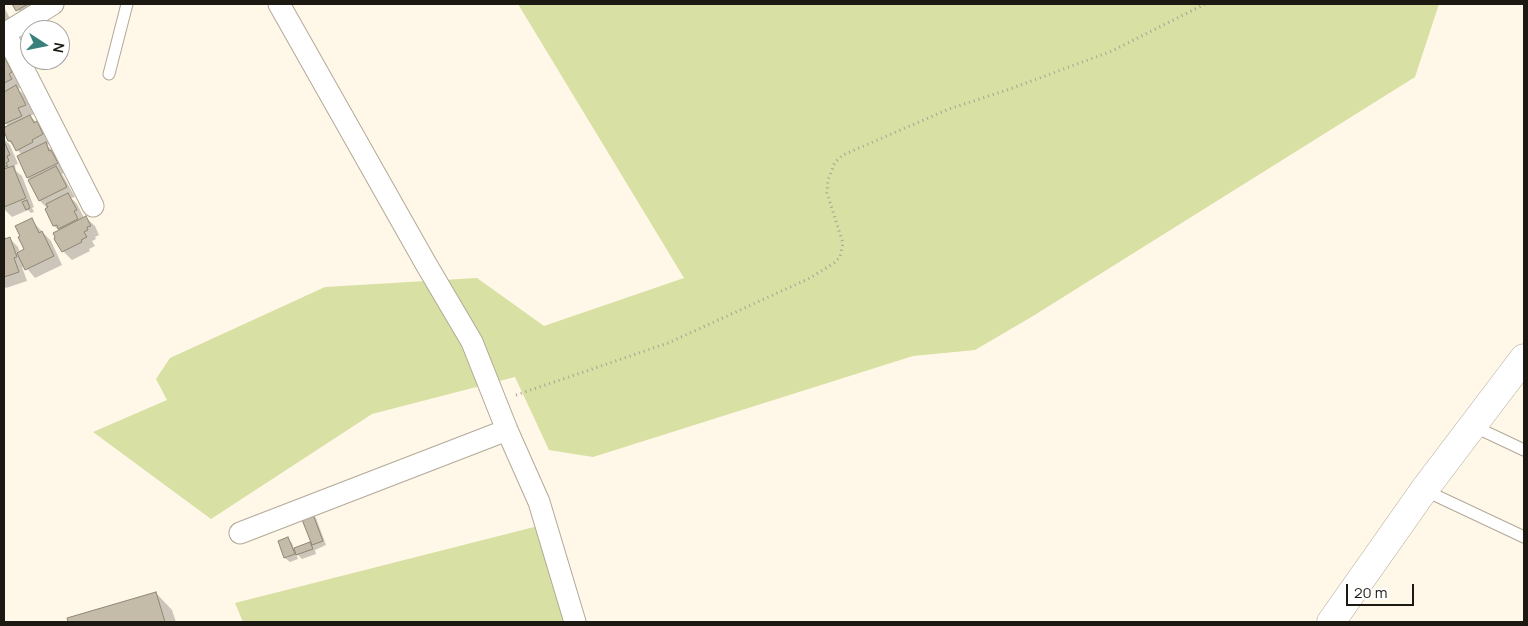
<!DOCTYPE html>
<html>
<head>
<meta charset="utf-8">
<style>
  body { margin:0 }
  #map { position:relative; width:1528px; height:626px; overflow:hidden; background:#fff7e8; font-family:Manrope,sans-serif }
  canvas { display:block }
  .frame { position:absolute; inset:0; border:5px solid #1c1912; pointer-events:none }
  .north { position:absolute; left:20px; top:20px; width:50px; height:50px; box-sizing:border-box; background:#fff; border:1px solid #a4a3a0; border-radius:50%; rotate:101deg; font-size:14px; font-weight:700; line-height:20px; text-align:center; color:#1c1912 }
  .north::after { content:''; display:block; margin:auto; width:18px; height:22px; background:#39807a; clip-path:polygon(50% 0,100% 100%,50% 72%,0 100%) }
  .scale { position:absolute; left:1346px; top:584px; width:68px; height:22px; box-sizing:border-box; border:2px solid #1c1912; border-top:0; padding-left:6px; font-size:15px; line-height:18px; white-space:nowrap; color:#1c1912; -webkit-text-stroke:4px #fff; paint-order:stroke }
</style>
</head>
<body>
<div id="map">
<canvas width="1528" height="626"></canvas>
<div class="frame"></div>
<div class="north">N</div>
<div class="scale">20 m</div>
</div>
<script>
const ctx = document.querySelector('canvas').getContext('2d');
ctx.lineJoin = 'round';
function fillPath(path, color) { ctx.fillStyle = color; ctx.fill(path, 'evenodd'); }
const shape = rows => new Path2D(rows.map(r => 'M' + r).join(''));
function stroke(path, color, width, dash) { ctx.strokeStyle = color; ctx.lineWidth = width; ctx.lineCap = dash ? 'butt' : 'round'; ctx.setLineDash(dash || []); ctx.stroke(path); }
fillPath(shape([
  [518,4,1439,4,1415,77,1033,316,975,350,913,356,593,457,549,450,515,377,372,414,211,519,93,432,167,400,156,379,170,358,325,287,477,278,544,326,684,278],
  [550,523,568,622,243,622,235,603]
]), '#d8e0a3');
fillPath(shape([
  [13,4,41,4,26,19],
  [4,7,13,24,4,34],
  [5,59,14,68,20,81,18,83,20,88,18,89,25,96,34,114,30,116,46,132,51,143,47,145,54,153,66,172,62,174,75,197,71,198,77,204,84,218,86,218,95,226,99,235,95,237,96,239,92,241,95,246,89,249,90,251,72,260,63,251,60,231,54,226,48,209,40,201,28,177,22,155,9,141,8,126,4,121,4,60],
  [4,139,10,145,18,164,15,165,16,171,22,176,34,207,32,208,34,212,31,213,28,210,12,217,4,209],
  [31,220,51,241,62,265,35,278,25,266,22,267,27,281,6,288,4,286,4,236,7,239,9,238,18,247,20,253,25,250],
  [312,514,316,518,326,545,315,550,316,554,302,559,296,553,298,559,290,562,285,558,279,542,288,539,292,543,294,549,313,542],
  [156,593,172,610,176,622,70,622,69,619]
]), '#0003');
const building = shape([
  [12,4,28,4,16,11,12,4],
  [4,58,5,58,12,72,9,74,12,79,4,83,4,58],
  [16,85,26,105,18,108,22,116,4,124,4,92,16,85],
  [30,115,34,123,37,121,43,134,32,140,33,142,16,151,11,141,8,141,4,131,5,127,30,115],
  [4,141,10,155,7,156,9,161,6,163,8,166,4,167,4,141],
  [46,142,49,151,51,150,58,163,27,178,17,156,46,142],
  [13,166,26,198,4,207,4,169,13,166],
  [56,166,67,187,39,201,28,180,56,166],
  [68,193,77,210,74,211,78,219,58,229,57,225,53,226,45,209,48,207,46,204,68,193],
  [27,200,30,208,26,210,22,202,27,200],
  [86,216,91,226,87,227,88,230,84,232,87,237,81,240,82,242,62,252,54,239,55,237,53,233,86,216],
  [32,218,39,233,42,231,54,256,25,270,17,253,24,249,18,237,20,236,15,226,32,218],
  [4,236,5,239,10,237,17,257,14,258,19,272,4,277,4,236],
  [312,512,323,541,312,545,301,517,312,512],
  [288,537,295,554,284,558,278,541,288,537],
  [310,542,313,549,296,555,294,548,310,542],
  [156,592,165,622,68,622,67,618,156,592]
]);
fillPath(building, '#c5bba9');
stroke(building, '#8e8674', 1);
const lane = shape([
  [109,74,127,4],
  [1473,426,1524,450],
  [1424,490,1524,537]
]);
const street = shape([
  [279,4,426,264,472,342,507,430,539,502,575,622],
  [5,33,93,206],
  [4,34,53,4],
  [240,533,507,430]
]);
const secondary = shape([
  [1331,622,1424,490,1524,358]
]);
stroke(lane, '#b2a997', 13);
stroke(street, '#b2a997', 23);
stroke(secondary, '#b2a997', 29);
stroke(shape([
  [516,395,668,343,810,278,834,263,840,257,843,243,827,193,828,180,835,162,843,155,949,109,1010,89,1112,51,1205,4]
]), '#a7a195', 3, [1, 4]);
stroke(lane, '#fff', 11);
stroke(street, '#fff', 21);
stroke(secondary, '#fff', 28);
</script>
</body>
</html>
